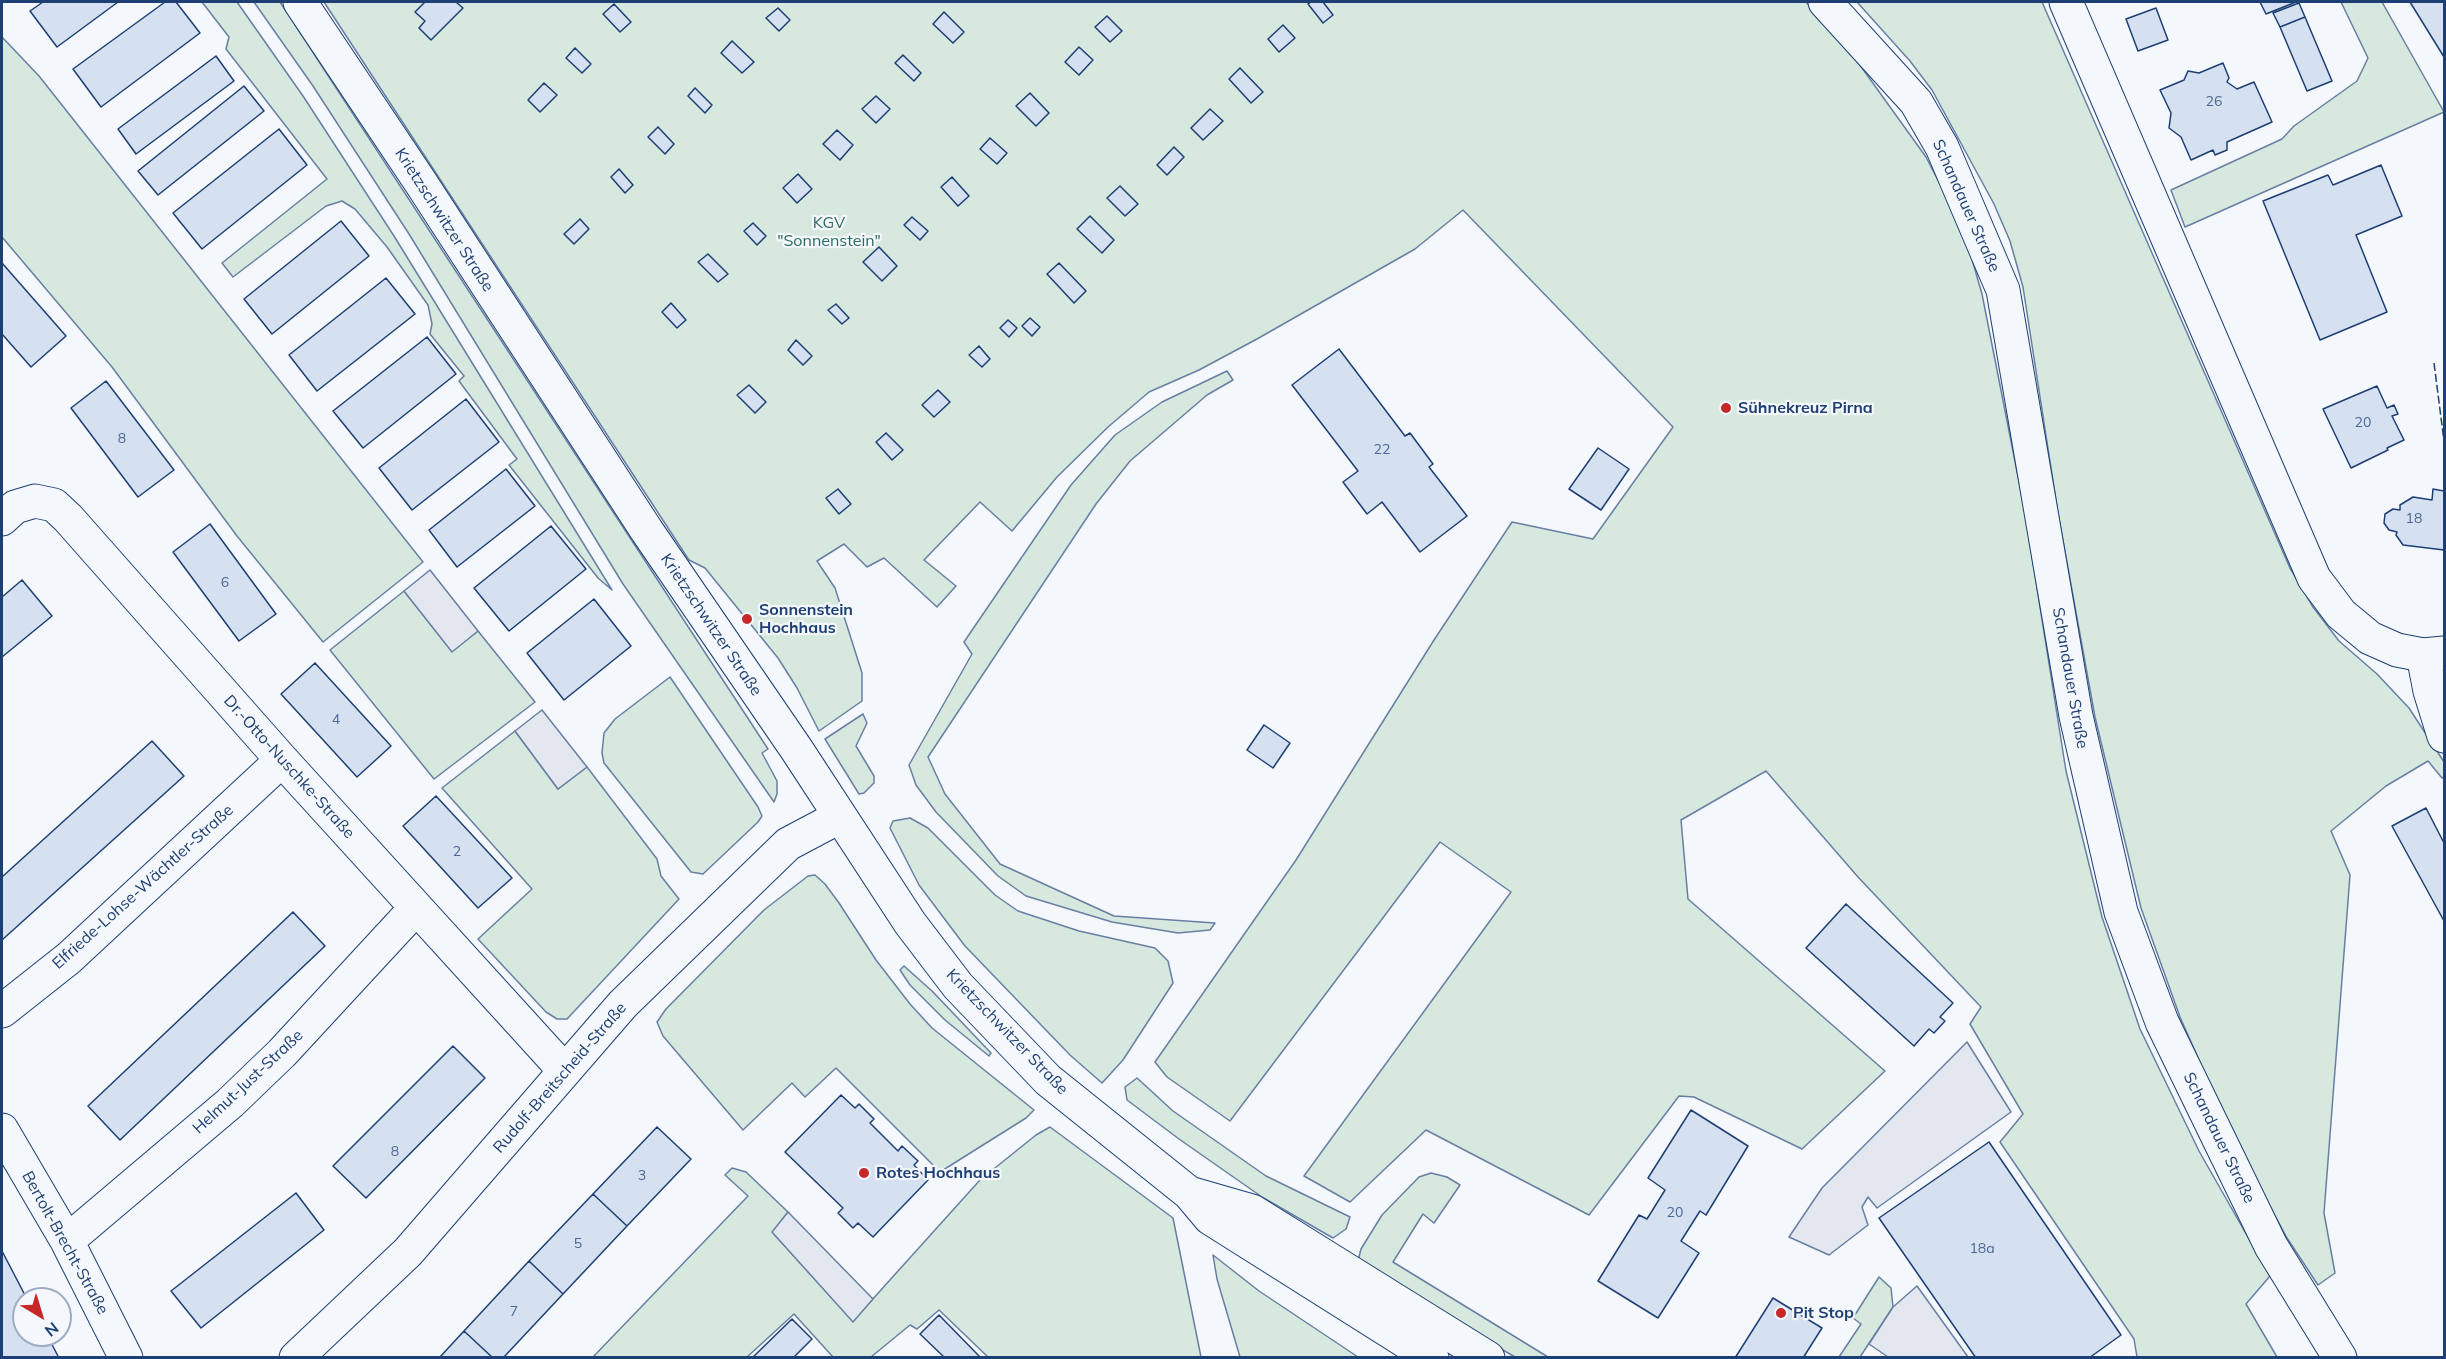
<!DOCTYPE html>
<html>
<head>
<meta charset="utf-8">
<style>
  body { margin:0 }
  #map { position:relative; width:2446px; height:1359px; overflow:hidden; background:#f4f7fb; font-family:Mulish,sans-serif }
  canvas { display:block }
  .frame { position:absolute; inset:0; border:3px solid #1d3f73; pointer-events:none }
  .north { position:absolute; left:12px; top:1287px; width:60px; height:60px; box-sizing:border-box; background:#f4f7fb; border:2px solid #9eadc5; border-radius:50%; rotate:142deg; font-size:16px; font-weight:700; line-height:24px; text-align:center; color:#1d3f73 }
  .north::after { content:''; display:block; margin:auto; width:21px; height:27px; background:#c62828; clip-path:polygon(50% 0,100% 100%,50% 72%,0 100%) }
</style>
</head>
<body>
<div id="map">
<canvas width="2446" height="1359"></canvas>
<div class="frame"></div>
<div class="north">N</div>
</div>
<script>
const ctx = document.querySelector('canvas').getContext('2d');
ctx.lineJoin = 'round';
function fillPath(path, color) { ctx.fillStyle = color; ctx.fill(path, 'evenodd'); }
const shape = rows => new Path2D(rows.map(r => 'M' + r).join(''));
function stroke(path, color, width, dash) { ctx.strokeStyle = color; ctx.lineWidth = width; ctx.lineCap = dash ? 'butt' : 'round'; ctx.setLineDash(dash || []); ctx.stroke(path); }
function write(font, color, halo, rows, align = 'center') {
  ctx.font = font + ' Mulish,sans-serif'; ctx.lineWidth = 4.5; ctx.setLineDash([]); ctx.textBaseline = 'middle'; ctx.strokeStyle = halo; ctx.fillStyle = color; for (const [text, x, y, turn = 0] of rows) {
    ctx.save(); ctx.translate(x, y); ctx.rotate((+turn || 0) * Math.PI / 180); ctx.textAlign = isNaN(turn) ? turn : align; if (halo) ctx.strokeText(text, 0, 0); ctx.fillText(text, 0, 0); ctx.restore();
  }
}
const green = shape([
  [202,2,237,2,303,96,394,236,612,590,598,578,509,465,517,459,459,381,464,376,430,334,432,324,428,305,387,247,355,209,342,201,326,206,233,277,222,263,327,179,226,49,229,37,202,2],
  [254,2,280,2,768,749,762,753,777,781,777,794,774,802,623,584,409,234,313,86,254,2],
  [324,2,1806,2,1857,61,1926,157,1955,213,1969,249,1982,294,2025,512,2066,771,2102,917,2140,1029,2199,1151,2270,1276,2246,1304,2277,1357,2137,1357,2134,1339,2000,1142,2023,1114,1970,1024,1981,1007,1858,877,1766,771,1681,820,1688,899,1885,1071,1802,1149,1694,1097,1679,1096,1589,1215,1426,1130,1350,1202,1304,1176,1511,892,1440,842,1230,1121,1167,1077,1155,1062,1296,860,1434,640,1512,522,1593,539,1673,427,1463,210,1415,249,1257,339,1199,370,1149,392,1108,427,1057,477,1012,531,980,502,924,560,956,586,937,607,884,558,867,567,844,544,817,561,835,588,862,673,862,701,819,731,797,688,778,658,705,568,689,560,324,2],
  [1857,2,2042,2,2290,568,2313,607,2339,641,2377,674,2409,708,2444,762,2444,777,2442,778,2428,761,2386,786,2331,831,2350,875,2324,1213,2335,1273,2318,1285,2287,1238,2234,1139,2180,1017,2141,908,2095,717,2058,513,2023,287,2010,241,1994,204,1932,90,1910,61,1857,2],
  [2341,2,2382,2,2444,112,2185,227,2171,190,2282,139,2294,126,2357,81,2368,58,2341,2],
  [2,37,39,76,423,562,323,642,237,536,112,367,2,237,2,37],
  [1227,371,1233,380,1207,395,1130,461,1096,504,928,757,945,794,1000,864,1114,916,1215,923,1210,930,1178,933,1112,922,1026,896,998,876,936,812,916,785,909,765,972,654,964,642,1071,485,1115,435,1162,402,1227,371],
  [404,591,452,651,478,631,535,702,434,779,330,650,404,591],
  [670,677,758,807,762,816,758,822,703,874,691,872,604,763,602,753,604,733,615,719,670,677],
  [863,714,867,723,856,746,874,776,874,783,864,793,859,794,825,739,863,714],
  [515,731,558,789,587,767,657,859,661,876,679,899,567,1019,557,1019,546,1012,478,939,532,889,442,788,515,731],
  [910,818,928,828,995,895,1018,911,1079,931,1155,948,1168,961,1173,983,1123,1060,1102,1083,1070,1055,965,946,919,885,890,828,893,821,910,818],
  [815,875,825,884,839,903,876,960,910,1004,932,1028,1034,1110,1026,1118,940,1172,836,1068,805,1097,792,1083,743,1130,663,1036,657,1022,666,1009,764,910,808,876,815,875],
  [904,966,932,991,991,1053,989,1056,945,1020,910,985,900,970,904,966],
  [1137,1078,1173,1111,1266,1176,1350,1217,1346,1229,1333,1238,1262,1197,1179,1139,1127,1100,1125,1087,1137,1078],
  [1050,1127,1173,1218,1201,1357,988,1357,939,1310,917,1329,910,1325,871,1357,833,1357,794,1314,747,1357,592,1358,748,1196,725,1175,732,1168,746,1172,788,1212,773,1233,853,1321,980,1180,1036,1135,1050,1127],
  [1431,1173,1447,1177,1460,1185,1434,1223,1423,1214,1393,1262,1548,1357,1515,1357,1357,1265,1361,1249,1382,1215,1419,1177,1431,1173],
  [1213,1255,1259,1291,1358,1357,1240,1357,1217,1279,1213,1255],
  [1879,1277,1891,1288,1893,1307,1860,1357,1839,1357,1861,1324,1853,1318,1879,1277]
]);
fillPath(green, '#d7e8df');
stroke(green, '#687fa3', 1.5);
const parking = shape([
  [430,570,478,631,452,652,404,591,430,570],
  [542,710,587,767,558,789,515,731,542,710],
  [1967,1042,2011,1112,1877,1208,1868,1197,1862,1207,1868,1225,1829,1255,1789,1237,1822,1188,1967,1042],
  [788,1212,873,1299,853,1322,772,1232,788,1212],
  [1917,1286,1968,1357,1888,1357,1869,1344,1893,1307,1917,1286]
]);
fillPath(parking, '#e3e8f0');
stroke(parking, '#687fa3', 1.5);
const building = shape([
  [43,2,118,2,57,47,30,11,43,2],
  [165,2,176,2,200,33,101,107,73,69,165,2],
  [425,2,456,2,463,8,431,40,419,28,425,21,415,12,425,2],
  [1311,2,1323,2,1333,15,1323,23,1308,4,1311,2],
  [2260,2,2296,2,2266,14,2260,2],
  [2410,2,2444,2,2444,57,2410,2],
  [2299,3,2305,17,2280,27,2273,13,2299,3],
  [614,4,631,22,620,32,603,14,614,4],
  [778,8,790,20,779,31,766,18,778,8],
  [2156,8,2168,40,2138,51,2126,19,2156,8],
  [944,12,964,32,953,43,933,24,944,12],
  [1107,16,1122,31,1110,42,1095,27,1107,16],
  [2305,17,2332,81,2307,91,2280,27,2305,17],
  [1283,25,1295,38,1279,52,1268,39,1283,25],
  [732,41,754,62,742,73,721,53,732,41],
  [1079,47,1093,60,1079,75,1065,62,1079,47],
  [575,48,591,64,582,73,566,58,575,48],
  [903,55,921,73,914,81,895,63,903,55],
  [216,56,234,81,136,154,118,129,216,56],
  [2223,63,2229,78,2227,82,2237,89,2254,82,2272,122,2227,142,2227,150,2215,155,2213,150,2191,160,2181,137,2169,128,2171,113,2160,90,2184,80,2188,71,2199,73,2223,63],
  [1240,68,1263,92,1251,103,1229,79,1240,68],
  [544,83,557,95,540,112,528,100,544,83],
  [244,86,264,111,158,195,138,171,244,86],
  [695,88,712,105,705,113,688,96,695,88],
  [1030,93,1049,113,1036,126,1016,106,1030,93],
  [876,96,890,109,876,123,862,109,876,96],
  [1210,109,1223,121,1203,140,1191,128,1210,109],
  [658,127,674,144,665,154,648,137,658,127],
  [279,129,307,165,202,249,173,213,279,129],
  [837,130,853,145,840,160,823,144,837,130],
  [990,138,1007,153,997,164,980,149,990,138],
  [1174,147,1184,157,1167,175,1157,165,1174,147],
  [2381,165,2402,216,2356,235,2387,312,2320,340,2263,201,2328,175,2333,185,2381,165],
  [619,169,633,185,625,193,611,177,619,169],
  [798,174,812,189,797,203,783,188,798,174],
  [952,177,969,196,958,206,941,187,952,177],
  [1120,186,1138,204,1125,216,1107,198,1120,186],
  [1090,216,1114,240,1102,253,1077,229,1090,216],
  [912,217,928,231,920,240,904,225,912,217],
  [580,219,589,229,574,244,564,234,580,219],
  [341,221,369,256,272,334,244,299,341,221],
  [753,223,766,236,757,245,744,231,753,223],
  [879,247,897,266,882,281,863,262,879,247],
  [708,254,728,274,718,282,698,262,708,254],
  [2,263,66,336,31,367,2,334,2,263],
  [1059,263,1086,291,1074,303,1047,274,1059,263],
  [386,278,415,314,317,391,289,355,386,278],
  [671,303,686,320,677,328,662,312,671,303],
  [836,304,849,318,842,324,828,310,836,304],
  [1030,318,1040,327,1032,336,1022,326,1030,318],
  [1008,320,1017,328,1009,337,1000,328,1008,320],
  [427,337,456,374,363,448,333,411,427,337],
  [796,340,812,356,803,365,788,350,796,340],
  [979,346,990,359,982,367,969,355,979,346],
  [1339,349,1405,436,1410,433,1433,464,1429,467,1467,516,1420,552,1382,502,1367,514,1343,482,1358,471,1292,385,1339,349],
  [106,381,174,470,138,497,71,408,106,381],
  [749,385,766,402,755,413,737,395,749,385],
  [2377,386,2387,408,2394,405,2398,414,2392,416,2404,440,2387,448,2388,450,2351,468,2323,409,2377,386],
  [938,390,950,402,934,417,922,405,938,390],
  [466,399,499,442,412,510,379,468,466,399],
  [886,433,903,450,892,460,876,442,886,433],
  [1598,448,1629,469,1601,510,1569,489,1598,448],
  [506,469,535,506,457,567,429,530,506,469],
  [838,489,851,504,839,514,826,498,838,489],
  [2433,489,2444,491,2444,550,2403,545,2396,535,2397,532,2389,530,2384,523,2385,514,2393,509,2400,510,2400,505,2413,497,2432,500,2433,489],
  [210,524,276,614,239,641,173,552,210,524],
  [551,526,586,569,509,631,474,588,551,526],
  [22,580,52,616,2,657,2,597,22,580],
  [594,599,631,646,564,700,527,653,594,599],
  [315,663,391,746,357,777,281,694,315,663],
  [1264,725,1290,743,1273,768,1247,750,1264,725],
  [152,741,184,776,2,940,2,877,152,741],
  [436,796,512,878,478,908,403,826,436,796],
  [2426,808,2444,843,2444,921,2392,826,2426,808],
  [1846,904,1953,1003,1940,1017,1945,1021,1934,1033,1929,1029,1914,1046,1806,948,1846,904],
  [293,912,325,946,120,1140,88,1106,293,912],
  [453,1046,485,1078,366,1198,333,1166,453,1046],
  [841,1095,855,1108,859,1104,874,1119,870,1123,898,1151,902,1146,918,1161,914,1165,928,1180,873,1237,858,1223,853,1228,838,1213,843,1208,785,1152,841,1095],
  [1691,1110,1748,1146,1706,1215,1700,1211,1681,1241,1699,1253,1658,1318,1598,1281,1639,1215,1647,1219,1665,1190,1648,1178,1691,1110],
  [657,1127,691,1159,627,1226,593,1194,657,1127],
  [1989,1142,2121,1335,2089,1358,1976,1358,1879,1218,1989,1142],
  [296,1193,324,1230,201,1328,171,1291,296,1193],
  [593,1194,627,1226,563,1294,529,1261,593,1194],
  [2,1251,27,1299,24,1299,24,1335,47,1335,59,1358,3,1358,2,1355,2,1251],
  [529,1261,563,1294,503,1358,493,1358,464,1331,529,1261],
  [1773,1298,1822,1328,1803,1358,1735,1358,1773,1298],
  [939,1315,981,1358,945,1358,920,1334,939,1315],
  [792,1319,812,1339,793,1358,752,1358,792,1319],
  [464,1331,493,1358,439,1358,464,1331]
]);
fillPath(building, '#d5e0f0');
stroke(building, '#1d3f73', 1.5);
const minor = shape([
  [2,519,15,507,35,501,54,505,68,518,282,760,565,1071],
  [2423,655,2430,691,2444,736],
  [2,1011,69,958,282,760],
  [2,1130,67,1241,126,1358],
  [67,1241,230,1103,282,1053,416,908],
  [296,1358,408,1252,623,1004,788,844,839,817]
]);
const major = shape([
  [300,2,421,183,647,531,797,750,910,923,958,986,1048,1080,1189,1193,1210,1218,1432,1358],
  [1825,2,1916,102,1942,147,2003,290,2076,716,2121,912,2162,1022,2271,1246,2340,1358],
  [2066,2,2314,578,2341,614,2370,638,2397,650,2423,655,2444,653],
  [1193,1194,1252,1211,1488,1358]
]);
stroke(minor, '#1d3f73', 35);
stroke(major, '#1d3f73', 35);
stroke(minor, '#f4f7fb', 33);
stroke(major, '#f4f7fb', 33);
stroke(shape([
  [2434,363,2444,441]
]), '#1d3f73', 1.5, [8, 3]);
for (const [x, y, r, color] of [
  [1726,408,6,"#c62828"],
  [747,619,6,"#c62828"],
  [864,1173,6,"#c62828"],
  [1781,1313,6,"#c62828"]
]) { const dot = new Path2D(); dot.arc(x, y, r, 0, 2 * Math.PI); ctx.fillStyle = color; ctx.fill(dot); stroke(dot, '#f4f7fb', 2); }
write('14px', '#4b6792', null, [
  ["26",2214,102],
  ["20",2363,423],
  ["8",122,439],
  ["22",1382,450],
  ["18",2414,519],
  ["6",225,583],
  ["4",336,720],
  ["2",457,852],
  ["8",395,1152],
  ["3",642,1176],
  ["20",1675,1213],
  ["5",578,1244],
  ["18a",1982,1249],
  ["7",514,1312]
]);
write('16px', '#1d3f73', '#f4f7fb', [
  ["Schandauer Straße",1966,206,66],
  ["Krietzschwitzer Straße",444,220,57],
  ["Krietzschwitzer Straße",711,625,56],
  ["Schandauer Straße",2070,678,80],
  ["Dr.-Otto-Nuschke-Straße",289,767,48],
  ["Elfriede-Lohse-Wächtler-Straße",143,887,-42],
  ["Krietzschwitzer Straße",1007,1032,46],
  ["Rudolf-Breitscheid-Straße",560,1078,-49],
  ["Helmut-Just-Straße",248,1082,-43],
  ["Schandauer Straße",2219,1138,64],
  ["Bertolt-Brecht-Straße",65,1243,61]
]);
write('16px', '#2c6c60', '#f4f7fb', [
  ["KGV",829,223],
  ["\"Sonnenstein\"",829,241]
]);
write('bold 16px', '#1d3f73', '#f4f7fb', [
  ["Sühnekreuz Pirna",1738,408],
  ["Sonnenstein",759,610],
  ["Hochhaus",759,628],
  ["Rotes Hochhaus",876,1173],
  ["Pit Stop",1793,1313]
], 'left');
</script>
</body>
</html>
